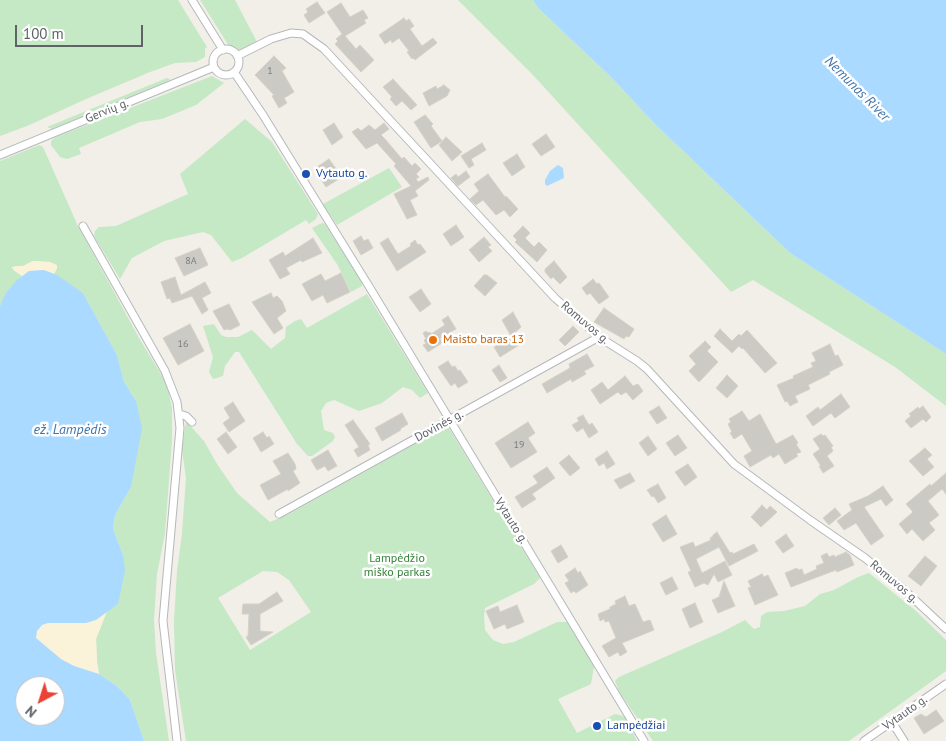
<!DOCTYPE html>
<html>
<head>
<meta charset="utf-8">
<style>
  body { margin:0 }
  #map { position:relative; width:946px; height:741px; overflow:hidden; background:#f1efe8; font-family:"PT Sans",sans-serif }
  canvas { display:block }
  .north { position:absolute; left:15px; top:676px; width:50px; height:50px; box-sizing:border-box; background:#fff; border:1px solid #bfc1c3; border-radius:50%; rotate:220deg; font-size:14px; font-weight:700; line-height:20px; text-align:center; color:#5f6368 }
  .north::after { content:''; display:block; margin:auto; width:18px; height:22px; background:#ea4335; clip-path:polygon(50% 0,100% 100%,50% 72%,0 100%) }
  .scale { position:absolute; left:15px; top:25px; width:128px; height:22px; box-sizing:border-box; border:2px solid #5f6368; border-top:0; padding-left:6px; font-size:15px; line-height:18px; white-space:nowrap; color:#5f6368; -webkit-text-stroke:4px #fff; paint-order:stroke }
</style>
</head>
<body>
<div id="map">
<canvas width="946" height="741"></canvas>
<div class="north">N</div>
<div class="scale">100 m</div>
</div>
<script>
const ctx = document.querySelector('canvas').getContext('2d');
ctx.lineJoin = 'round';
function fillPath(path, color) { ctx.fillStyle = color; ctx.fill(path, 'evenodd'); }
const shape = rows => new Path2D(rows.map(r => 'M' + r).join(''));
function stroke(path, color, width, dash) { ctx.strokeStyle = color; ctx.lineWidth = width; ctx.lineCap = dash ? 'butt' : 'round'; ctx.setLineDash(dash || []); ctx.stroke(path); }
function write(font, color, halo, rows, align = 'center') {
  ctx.font = font + ' "PT Sans",sans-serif'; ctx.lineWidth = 5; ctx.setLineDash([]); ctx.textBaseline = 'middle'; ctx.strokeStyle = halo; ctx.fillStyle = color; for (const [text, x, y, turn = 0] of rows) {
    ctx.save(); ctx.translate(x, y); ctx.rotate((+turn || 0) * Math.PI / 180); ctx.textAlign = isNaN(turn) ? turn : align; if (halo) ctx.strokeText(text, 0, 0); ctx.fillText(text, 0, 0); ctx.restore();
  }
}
fillPath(shape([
  [0,0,178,0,207,47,205,49,205,57,196,62,175,63,150,72,86,99,27,126,0,136],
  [200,0,235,0,257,42,238,51,234,50,229,46],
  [458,0,533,0,538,8,611,77,655,124,790,253,946,354,946,406,895,367,753,280,731,292,533,75],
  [212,76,224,83,196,105,162,119,140,122,79,148,81,154,67,159,60,157,51,145,51,141,56,137],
  [167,78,170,79,168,81,52,129,47,127],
  [245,119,272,142,318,214,316,219,309,224,306,220,242,258,232,262,211,235,203,232,164,241,132,258,120,279,94,236,95,231,99,227,116,226,188,194,180,174],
  [39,145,43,147,77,224,139,338,167,384,172,408,172,440,165,533,157,574,154,620,156,653,169,741,144,741,130,700,117,686,99,674,97,662,96,639,107,611,118,604,123,555,113,529,115,515,131,487,136,401,124,382,117,355,83,293,54,274,57,268,50,262,33,261,23,266,15,266,13,270,22,276,5,294,0,306,0,161],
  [389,168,402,187,337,225,323,204],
  [322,223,325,224,362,282,362,286,351,292,337,264,312,228],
  [367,294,428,393,420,398,412,390,403,387,382,403,359,411,334,400,326,403,321,411,324,430,333,433,335,437,333,441,312,456,308,456,297,444,239,352,235,352,225,366,223,376,213,379,209,372,213,357,203,326,214,324,221,335,226,337,238,337,252,330,271,349,285,338,286,327,295,321,301,319,307,328],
  [186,421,204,441,217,464,237,493,270,522,289,514,445,427,449,428,540,578,534,584,485,608,484,616,485,630,493,640,503,644,514,642,557,622,567,622,594,666,591,684,558,699,577,733,615,714,620,715,625,717,637,741,186,741,175,670,174,621,177,571,182,534,186,478,182,450],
  [263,571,277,572,289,580,311,612,250,650,218,598],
  [869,573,916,611,946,640,946,671,849,741,653,741,620,693,615,681,619,677,722,632,745,620,754,629,760,627,761,616,767,612,784,611,805,606,820,594,834,590,858,577]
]), '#c5e8c5');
fillPath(shape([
  [33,261,50,262,57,265,57,268,54,274,44,270,29,271,22,276,11,267,23,266],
  [107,611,96,639,97,662,99,674,74,666,61,659,36,638,37,631,42,625,48,623,96,620]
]), '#fbf3d9');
fillPath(shape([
  [533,0,946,0,946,354,790,253,655,124,611,77,538,8],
  [558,165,563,168,564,178,547,186,545,184,545,180,550,171],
  [44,270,57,275,83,293,117,355,124,382,136,401,142,428,131,487,115,515,113,529,123,555,125,571,118,604,96,620,86,623,48,623,42,625,37,631,36,638,61,659,74,666,99,674,117,686,130,700,144,741,0,741,0,306,5,294,17,280,29,271],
  [25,686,55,686,55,716,25,716]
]), '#aadaff');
const building = shape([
  [317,2,325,13,309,23,304,15,308,12,306,9,317,2],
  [341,3,350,17,363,10,368,18,364,20,366,23,345,36,356,49,360,45,374,60,361,72,335,44,338,41,336,39,342,34,327,12,341,3],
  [404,18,406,21,409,19,414,26,410,29,422,46,433,38,437,43,415,60,413,58,412,59,407,52,409,51,399,38,392,43,391,40,385,44,379,35,404,18],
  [274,56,286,68,282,71,294,92,284,98,287,103,279,108,272,96,274,95,255,75,274,56],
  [393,79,417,105,411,110,402,101,396,106,390,99,392,97,383,87,393,79],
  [444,85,450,90,447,96,429,106,423,93,436,86,437,89,444,85],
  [425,115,433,124,431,126,442,141,431,148,414,122,425,115],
  [334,123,343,137,332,145,323,130,334,123],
  [384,123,389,129,381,135,385,139,402,159,404,157,412,166,415,163,421,169,416,174,419,177,416,179,418,182,428,177,429,180,415,191,418,196,410,200,417,215,407,219,394,194,411,186,394,166,396,164,377,143,366,149,352,132,358,128,361,131,369,125,375,130,384,123],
  [546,134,555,147,541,156,532,144,546,134],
  [446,137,462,152,452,161,439,145,446,137],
  [482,143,486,150,471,159,474,165,469,168,461,156,482,143],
  [517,154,525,167,512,176,503,163,517,154],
  [329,159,342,177,326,187,314,169,329,159],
  [466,171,470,177,458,186,451,178,456,174,458,177,466,171],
  [488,174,505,197,506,196,518,209,510,217,504,210,496,215,483,200,476,205,470,199,479,191,474,184,488,174],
  [456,225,464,237,451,246,443,234,456,225],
  [523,226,530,233,525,238,534,247,539,242,547,250,537,262,515,242,517,240,513,236,523,226],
  [361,236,364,241,368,239,373,248,361,255,353,241,361,236],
  [484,237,491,245,488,247,492,251,479,262,469,250,484,237],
  [313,238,322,253,302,262,301,260,286,268,290,274,280,279,269,260,283,252,285,256,313,238],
  [388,238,398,254,411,246,410,244,415,240,418,245,420,244,426,252,397,271,380,243,388,238],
  [200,248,208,265,184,276,175,258,200,248],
  [554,261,567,277,560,284,553,277,551,279,545,272,545,269,554,261],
  [341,273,350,292,327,303,323,295,312,301,302,284,321,274,325,281,341,273],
  [484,275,487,275,497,283,485,296,474,286,484,275],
  [175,277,181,295,205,282,211,293,202,298,208,310,202,314,192,296,172,303,170,298,167,299,161,282,175,277],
  [593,279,597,284,599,283,609,297,599,304,590,293,587,295,582,288,593,279],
  [421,289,431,304,420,312,409,297,421,289],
  [271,293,273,298,277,296,282,301,286,311,277,318,283,328,274,334,252,302,271,293],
  [229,304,240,325,230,330,227,329,224,330,213,311,229,304],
  [604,308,634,329,629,337,626,336,624,339,594,322,604,308],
  [513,312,521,327,511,336,502,320,513,312],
  [448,316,456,329,440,338,442,343,428,352,423,345,426,344,424,340,426,339,423,333,426,331,428,333,430,332,431,334,445,325,442,320,448,316],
  [190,324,204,351,178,365,163,338,190,324],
  [573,326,579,332,565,346,559,340,573,326],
  [720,329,732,341,739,334,741,336,747,330,777,363,765,373,743,348,742,349,739,346,732,353,714,336,720,329],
  [514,336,519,345,500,357,494,347,514,336],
  [705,341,711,347,707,351,718,362,699,382,689,371,696,364,689,356,705,341],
  [830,344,835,356,838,355,843,365,829,372,830,374,808,385,810,389,795,396,798,402,790,406,787,401,785,402,777,385,794,378,793,376,813,367,811,363,816,361,812,353,830,344],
  [587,354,594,366,584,371,586,374,572,382,571,379,547,393,542,384,570,368,569,364,587,354],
  [448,361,452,367,455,366,458,371,460,370,468,382,458,388,455,383,451,386,438,367,448,361],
  [499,365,507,378,500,382,492,370,499,365],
  [727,375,738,386,727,398,716,388,727,375],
  [625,376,633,386,638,384,643,391,633,400,626,392,621,395,618,392,600,404,591,390,602,382,608,390,625,376],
  [841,394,850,407,835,418,831,413,813,426,806,416,818,407,820,410,841,394],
  [233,402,245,421,229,432,223,423,230,418,224,408,233,402],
  [659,406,667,418,657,424,649,412,659,406],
  [923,406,931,417,926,422,923,419,911,428,905,421,911,416,909,414,918,407,919,409,923,406],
  [742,411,749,421,760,414,776,444,793,435,798,443,796,444,801,452,796,454,798,456,785,464,779,454,773,458,771,455,750,467,744,456,752,451,742,434,734,439,730,433,732,432,728,424,731,422,729,419,742,411],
  [402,413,408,424,400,429,401,430,382,441,375,428,402,413],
  [583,415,589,425,592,423,598,432,589,438,583,428,577,432,572,425,579,421,577,418,583,415],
  [353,420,370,444,368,445,370,450,358,457,354,450,359,447,345,425,353,420],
  [528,422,535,433,528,438,537,452,511,468,495,443,528,422],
  [226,432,237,447,228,454,217,439,226,432],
  [263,432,267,438,269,436,274,444,261,452,253,438,263,432],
  [821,434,823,436,825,435,833,446,831,447,833,451,827,456,834,466,823,473,819,466,821,466,813,454,820,449,813,439,821,434],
  [678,435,687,448,675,456,666,443,678,435],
  [648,436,657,449,648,456,639,443,648,436],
  [925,448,932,455,927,459,934,467,923,476,909,461,925,448],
  [328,450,337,466,328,471,325,466,317,470,311,460,328,450],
  [607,451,615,464,607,469,604,463,599,466,595,459,607,451],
  [288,453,295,464,296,469,293,471,300,483,288,491,288,489,268,500,260,485,281,474,273,461,288,453],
  [569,455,580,468,570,476,559,463,569,455],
  [688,464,697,477,685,486,675,472,688,464],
  [547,467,555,478,532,494,536,499,522,508,515,497,538,483,533,476,547,467],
  [630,473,635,481,620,489,614,480,630,473],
  [946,473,946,494,942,489,928,501,939,515,929,523,935,530,923,541,912,529,907,534,899,524,913,512,906,504,930,484,931,486,946,473],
  [658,484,666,498,658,503,654,496,652,497,647,490,658,484],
  [883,486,893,500,886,506,881,499,864,507,884,536,871,545,856,523,844,530,837,521,852,510,849,504,868,496,883,486],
  [762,505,767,510,770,506,777,512,761,527,751,517,762,505],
  [835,508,841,515,829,525,823,518,835,508],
  [666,515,677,534,663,542,652,524,666,515],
  [717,532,730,553,732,552,733,554,754,544,758,551,729,566,719,547,696,559,702,573,725,561,732,575,718,582,714,574,708,585,704,583,695,587,688,572,691,571,680,547,693,542,695,547,711,540,710,538,713,536,713,535,717,532],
  [786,534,794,546,783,553,775,542,786,534],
  [561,545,568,557,558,563,551,551,561,545],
  [846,552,850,555,854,565,837,572,836,570,791,587,785,573,797,568,798,570,802,569,804,575,817,569,816,566,824,563,821,556,827,553,829,557,834,555,835,557,846,552],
  [925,556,937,566,921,586,908,576,925,556],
  [575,568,578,573,580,571,588,585,576,593,574,591,571,593,565,583,569,581,565,575,575,568],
  [762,574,764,577,768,575,778,595,755,605,748,588,751,587,748,581,762,574],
  [672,577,678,589,666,595,660,583,672,577],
  [724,581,735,606,718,613,712,600,719,597,724,581],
  [277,592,283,601,260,614,260,631,273,632,251,645,246,637,248,636,249,614,242,614,243,604,259,604,277,592],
  [625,596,629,606,635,604,643,622,650,620,654,630,622,643,627,652,620,656,618,652,609,657,602,646,616,638,609,621,605,622,604,619,600,621,598,614,610,609,610,607,616,604,615,601,625,596],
  [695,603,703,622,690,628,682,609,695,603],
  [517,605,524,622,507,629,505,624,494,629,486,611,498,606,500,612,517,605],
  [936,710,944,721,924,734,914,718,921,714,926,717,936,710]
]);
fillPath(building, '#cccac5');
stroke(building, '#d6d1c6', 1);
const minor = shape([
  [192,0,223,50],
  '213 62a13 13 0 1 1 26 0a13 13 0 1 1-26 0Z',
  [237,56,271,39,291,33,303,34,324,49,555,298,599,337,637,361,647,369,734,464,810,520,865,558,901,587,946,629],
  [234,72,263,115,370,288,644,741],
  [0,155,214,67],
  [83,226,165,371,177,402,180,428,163,621,177,741],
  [179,414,186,416,192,422],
  [279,514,599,337],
  [892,722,904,741],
  [864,741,946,684]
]);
stroke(minor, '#b5b8bc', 9);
stroke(minor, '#fff', 7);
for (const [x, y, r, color] of [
  [306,174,5,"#1a4fb4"],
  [433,340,5,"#e8710a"],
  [597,726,5,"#1a4fb4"]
]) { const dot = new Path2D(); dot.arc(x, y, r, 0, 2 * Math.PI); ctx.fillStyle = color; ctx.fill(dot); stroke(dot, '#fff', 2); }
write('10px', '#7a7d7f', null, [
  ["1",270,71],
  ["8A",191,261],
  ["16",183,344],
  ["19",519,445]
]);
write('12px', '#5f6368', '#fff', [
  ["Gervių g.",107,111,-22],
  ["Romuvos g.",585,323,40],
  ["Dovinės g.",439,426,-29],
  ["Vytauto g.",511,521,58],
  ["Romuvos g.",894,582,40],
  ["Vytauto g.",905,713,-35]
]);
write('12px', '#164399', '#fff', [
  ["Vytauto g.",316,174],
  ["Lampėdžiai",607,726]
], 'left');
write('12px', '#c56008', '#fff', [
  ["Maisto baras 13",443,340]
], 'left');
write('12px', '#348238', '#fff', [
  ["Lampėdžio",397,559],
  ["miško parkas",397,573]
]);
write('italic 14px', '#4174aa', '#fff', [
  ["Nemunas River",857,89,45],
  ["ež. Lampėdis",70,430]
]);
</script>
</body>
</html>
